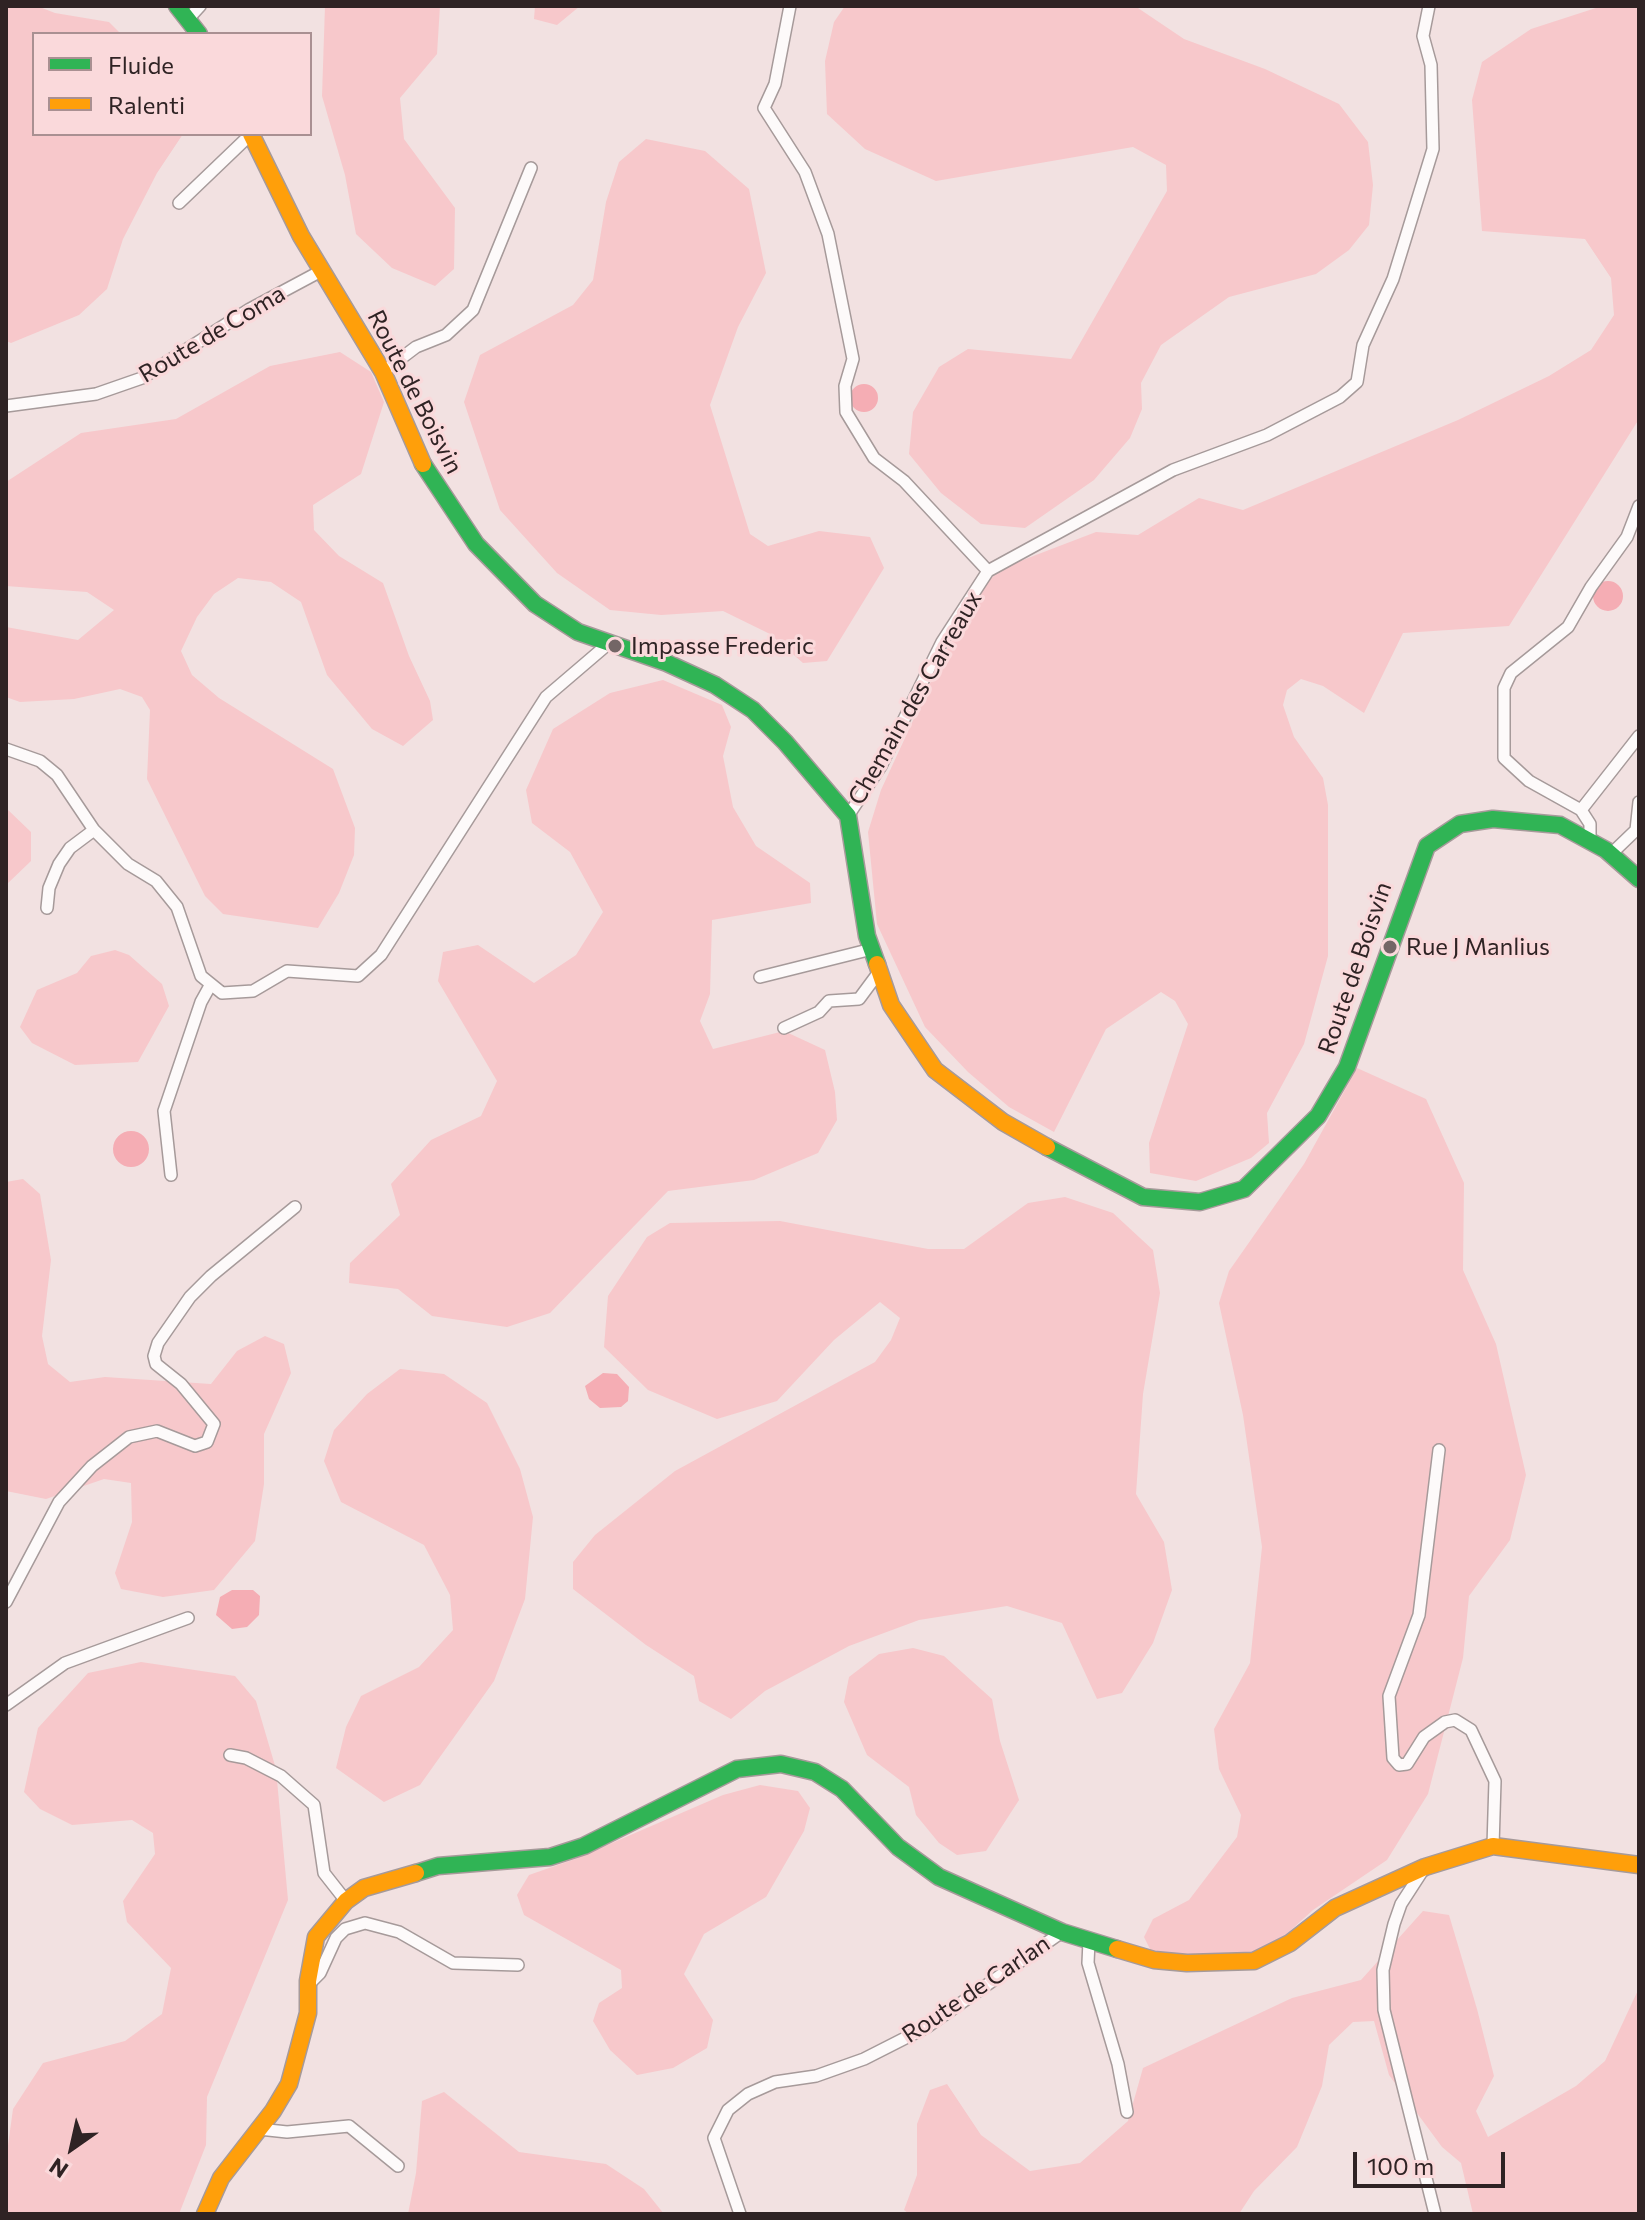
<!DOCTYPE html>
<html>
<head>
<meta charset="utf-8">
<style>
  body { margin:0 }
  #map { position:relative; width:1645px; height:2220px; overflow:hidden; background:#f2e1e1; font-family:Commissioner,sans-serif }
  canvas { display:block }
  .frame { position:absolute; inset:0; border:8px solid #2f2324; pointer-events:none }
  .legend { position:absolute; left:32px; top:32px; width:280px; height:104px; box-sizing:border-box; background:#fad9db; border:2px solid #a99092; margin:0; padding:10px 14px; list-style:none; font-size:24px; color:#2f2324 }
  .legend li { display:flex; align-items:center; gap:16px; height:40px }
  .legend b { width:40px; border:2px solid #a99092 }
  .north { position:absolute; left:32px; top:2108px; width:80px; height:80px; -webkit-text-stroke:6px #fad9db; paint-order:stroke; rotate:214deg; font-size:22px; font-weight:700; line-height:32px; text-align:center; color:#2f2324 }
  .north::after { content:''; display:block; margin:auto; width:28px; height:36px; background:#2f2324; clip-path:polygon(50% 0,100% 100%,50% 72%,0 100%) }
  .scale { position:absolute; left:1353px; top:2152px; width:152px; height:36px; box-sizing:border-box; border:4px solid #2f2324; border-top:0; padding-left:10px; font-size:24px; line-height:28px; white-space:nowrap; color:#2f2324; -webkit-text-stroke:6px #fad9db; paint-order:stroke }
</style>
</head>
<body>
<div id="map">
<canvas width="1645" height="2220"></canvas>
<div class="frame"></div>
<ul class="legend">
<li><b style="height:10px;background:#30b455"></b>Fluide</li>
<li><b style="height:10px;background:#ff9f0a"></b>Ralenti</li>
</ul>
<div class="north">N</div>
<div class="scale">100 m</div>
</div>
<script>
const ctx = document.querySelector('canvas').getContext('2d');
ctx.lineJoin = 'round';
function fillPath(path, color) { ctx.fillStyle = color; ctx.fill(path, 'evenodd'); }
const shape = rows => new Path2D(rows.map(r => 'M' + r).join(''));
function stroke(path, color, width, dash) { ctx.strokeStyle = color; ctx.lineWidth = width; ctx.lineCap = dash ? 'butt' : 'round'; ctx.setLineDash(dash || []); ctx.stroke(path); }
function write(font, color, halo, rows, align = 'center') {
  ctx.font = font + ' Commissioner,sans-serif'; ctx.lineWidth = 6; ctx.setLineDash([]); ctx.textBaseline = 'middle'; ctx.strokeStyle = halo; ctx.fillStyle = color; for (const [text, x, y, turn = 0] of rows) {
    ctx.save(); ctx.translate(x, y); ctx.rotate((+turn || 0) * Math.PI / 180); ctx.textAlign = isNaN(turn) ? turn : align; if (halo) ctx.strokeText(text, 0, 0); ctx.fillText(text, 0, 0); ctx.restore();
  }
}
fillPath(shape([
  [6,6,37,6,55,13,109,22,121,34,34,34,34,134,183,134,157,173,123,239,107,289,79,315,11,343,6,341],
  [325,6,440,6,437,54,400,98,404,139,455,208,454,269,435,286,392,268,356,234,345,175,322,96],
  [535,6,580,6,557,25,534,19],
  [845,6,1135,6,1184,39,1265,69,1339,104,1368,142,1373,185,1369,225,1349,250,1316,274,1229,297,1161,345,1141,383,1142,409,1130,438,1094,480,1025,528,981,524,941,493,909,454,913,412,939,367,968,349,1071,359,1167,191,1166,165,1133,147,936,181,865,149,827,114,825,61,834,22],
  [1602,6,1639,6,1639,419,1509,626,1403,633,1364,713,1323,686,1301,679,1287,690,1283,705,1294,737,1323,778,1328,805,1328,956,1304,1044,1267,1113,1269,1143,1251,1158,1196,1181,1150,1173,1149,1143,1188,1024,1175,1001,1161,992,1106,1029,1054,1132,1009,1107,968,1072,925,1027,877,924,868,832,881,790,939,664,975,594,1002,568,1096,532,1138,535,1199,498,1243,510,1458,420,1549,376,1591,350,1614,315,1611,278,1585,239,1482,231,1472,100,1482,62,1531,29],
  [646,139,705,151,749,189,766,273,738,327,710,405,750,534,768,546,819,531,870,537,884,568,827,661,803,663,770,634,723,611,661,615,610,610,557,573,500,510,464,402,480,355,573,305,593,280,606,202,619,162],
  [340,352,371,372,384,402,361,474,313,505,314,530,339,556,383,583,409,656,430,701,433,720,403,746,372,729,327,675,301,602,271,582,238,578,214,594,197,617,181,651,192,675,219,698,333,769,355,828,354,855,339,893,318,928,223,914,205,896,147,779,150,710,142,697,120,689,74,699,20,702,6,697,6,627,78,640,114,610,87,592,6,586,6,482,81,433,176,419,270,366],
  [663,680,722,705,731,727,723,756,733,807,756,846,810,883,811,903,712,920,710,994,700,1021,713,1049,784,1031,825,1050,835,1092,837,1120,818,1153,754,1180,668,1191,550,1313,507,1327,432,1316,398,1289,349,1283,350,1263,400,1215,391,1184,431,1140,481,1116,497,1081,438,981,443,952,478,945,534,983,576,955,603,912,570,852,532,823,526,790,553,729,610,693],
  [6,808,31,832,31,861,6,885],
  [115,950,129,955,162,984,169,1006,138,1062,75,1065,32,1043,20,1027,37,990,77,973,91,956],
  [1357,1068,1426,1099,1464,1183,1463,1270,1496,1344,1526,1475,1510,1540,1469,1596,1463,1658,1428,1794,1387,1860,1313,1910,1268,1951,1203,1956,1151,1951,1144,1937,1153,1919,1189,1900,1237,1837,1241,1815,1219,1769,1214,1729,1250,1663,1262,1547,1243,1415,1219,1303,1229,1271,1304,1164],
  [23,1179,40,1194,51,1260,42,1336,48,1364,70,1382,105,1377,211,1384,237,1351,265,1336,284,1344,291,1373,264,1434,264,1484,255,1541,214,1590,163,1597,121,1589,115,1573,132,1522,131,1483,104,1479,46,1499,6,1491,6,1182],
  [1065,1197,1113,1213,1153,1250,1160,1293,1143,1394,1136,1494,1164,1542,1172,1590,1153,1643,1122,1693,1097,1699,1062,1623,1007,1606,919,1620,849,1646,765,1691,731,1719,699,1701,694,1676,646,1645,573,1589,573,1562,595,1535,675,1471,875,1362,891,1340,900,1318,880,1302,834,1340,777,1401,717,1419,648,1390,604,1347,608,1296,647,1237,670,1223,780,1221,928,1249,964,1249,1028,1203],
  [400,1369,444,1374,487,1403,520,1469,533,1517,525,1599,494,1681,420,1785,384,1802,336,1768,346,1727,361,1696,419,1667,453,1630,450,1595,424,1545,341,1502,324,1461,334,1430,367,1394],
  [913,1648,944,1656,992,1699,1000,1741,1019,1800,986,1851,957,1855,939,1843,916,1815,909,1787,867,1755,844,1702,849,1677,879,1654],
  [141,1662,235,1676,256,1701,276,1769,288,1900,207,2097,206,2145,179,2214,6,2214,6,2160,13,2109,43,2063,125,2041,162,2014,171,1968,127,1922,123,1901,155,1854,153,1833,132,1820,72,1825,40,1809,24,1792,38,1728,88,1673],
  [760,1785,798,1791,810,1808,804,1831,766,1897,704,1934,684,1974,713,2020,707,2048,673,2068,637,2075,610,2050,593,2021,599,2003,622,1988,621,1970,524,1915,517,1895,529,1875,575,1859,723,1795],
  [1423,1911,1449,1915,1477,2009,1494,2076,1476,2111,1488,2137,1576,2086,1605,2061,1639,1988,1639,2214,1473,2214,1461,2163,1442,2147,1389,2075,1374,2021,1353,2022,1329,2045,1322,2086,1297,2147,1254,2191,1239,2214,909,2214,904,2210,917,2175,917,2124,930,2090,947,2084,981,2135,1030,2171,1080,2163,1128,2121,1143,2068,1292,1998,1361,1980],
  [444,2092,519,2152,606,2164,644,2189,664,2214,408,2214,416,2173,422,2101]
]), '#f7c8cb');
fillPath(shape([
  '850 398a14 14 0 1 1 28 0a14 14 0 1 1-28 0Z',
  '1593 596a15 15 0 1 1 30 0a15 15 0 1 1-30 0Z',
  '113 1149a18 18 0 1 1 36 0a18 18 0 1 1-36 0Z',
  [603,1373,617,1374,629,1387,628,1401,621,1407,600,1408,589,1399,585,1386],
  [232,1590,253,1590,260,1596,259,1615,247,1627,232,1629,216,1615,220,1597]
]), '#f5adb4');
const street = shape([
  [790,6,775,84,764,108,805,172,828,234,853,359,845,386,846,412,874,458,904,481,988,571],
  [189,18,200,6],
  [179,203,251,134],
  [383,372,416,347,446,335,473,310,531,168],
  [6,406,96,394,142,378,250,309,321,271],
  [6,749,40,761,57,775,94,830,128,864,156,881,177,907,201,976,222,993,253,991,287,971,358,976,381,955,546,697,608,644],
  [1581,810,1639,736],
  [848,816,881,766,942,642,988,571,1173,470,1267,435,1340,397,1357,382,1363,345,1393,279,1433,149,1431,65,1423,36,1429,6],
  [1590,839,1590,824,1581,810,1529,781,1504,758,1504,688,1511,673,1568,627,1591,587,1627,537,1639,506],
  [1611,854,1636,830,1639,802],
  [47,908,49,888,59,864,70,848,94,830],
  [760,977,872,949],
  [784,1028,819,1012,829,1001,859,999,879,972],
  [171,1175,164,1111,201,1002,211,984],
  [1439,1450,1419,1615,1389,1696,1393,1758,1399,1765,1407,1764,1424,1737,1445,1722,1455,1720,1471,1730,1495,1781,1493,1846],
  [6,1602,59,1502,92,1466,129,1437,157,1431,195,1446,207,1442,214,1424,181,1384,156,1364,154,1356,158,1343,190,1297,211,1276,295,1207],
  [6,1705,65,1663,188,1618],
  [230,1755,246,1758,281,1776,314,1805,324,1873,346,1901],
  [1423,1870,1401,1904,1394,1924,1383,1970,1384,2010,1435,2214],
  [1089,1941,1088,1963,1118,2064,1127,2112],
  [308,1985,320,1973,336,1938,345,1929,365,1923,399,1932,453,1963,518,1965],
  [259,2129,287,2132,349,2126,398,2166],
  [740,2214,714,2138,728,2110,748,2094,775,2082,816,2076,864,2059,927,2027,1062,1932]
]);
const fast = shape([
  [177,6,199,34],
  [423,464,476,544,535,604,578,632,667,663,715,685,753,710,785,742,848,816,867,936,877,964],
  [1047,1147,1143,1197,1200,1202,1244,1189,1318,1116,1347,1067,1427,846,1460,824,1493,819,1560,825,1606,850,1639,879],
  [416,1873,438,1866,550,1857,584,1846,737,1769,781,1764,815,1772,842,1789,898,1847,939,1877,1062,1932,1117,1949]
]);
const slow = shape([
  [251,134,301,236,383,372,423,464],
  [877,964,891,1005,935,1070,1003,1122,1047,1147],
  [1117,1949,1154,1960,1187,1963,1254,1961,1290,1943,1335,1908,1425,1867,1493,1846,1639,1865],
  [205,2214,221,2178,273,2111,289,2084,308,2013,308,1981,316,1937,346,1901,364,1888,416,1873]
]);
stroke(street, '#a69a9a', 14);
stroke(fast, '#a69a9a', 19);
stroke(slow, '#a69a9a', 19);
stroke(street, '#fdfafa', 11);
stroke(fast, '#30b455', 16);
stroke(slow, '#ff9f0a', 16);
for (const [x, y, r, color] of [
  [615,646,8,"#736666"],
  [1390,947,8,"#736666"]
]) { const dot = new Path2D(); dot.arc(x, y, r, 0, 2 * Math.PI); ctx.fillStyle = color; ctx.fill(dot); stroke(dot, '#fad9db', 3); }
write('24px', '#2f2324', '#fad9db', [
  ["Route de Coma",212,334,-31],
  ["Route de Boisvin",415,392,63],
  ["Chemain des Carreaux",915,698,-60],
  ["Route de Boisvin",1355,968,-71],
  ["Route de Carlan",976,1989,-34]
]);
write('24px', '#2f2324', '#fad9db', [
  ["Impasse Frederic",631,646],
  ["Rue J Manlius",1406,947]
], 'left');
</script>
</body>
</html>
